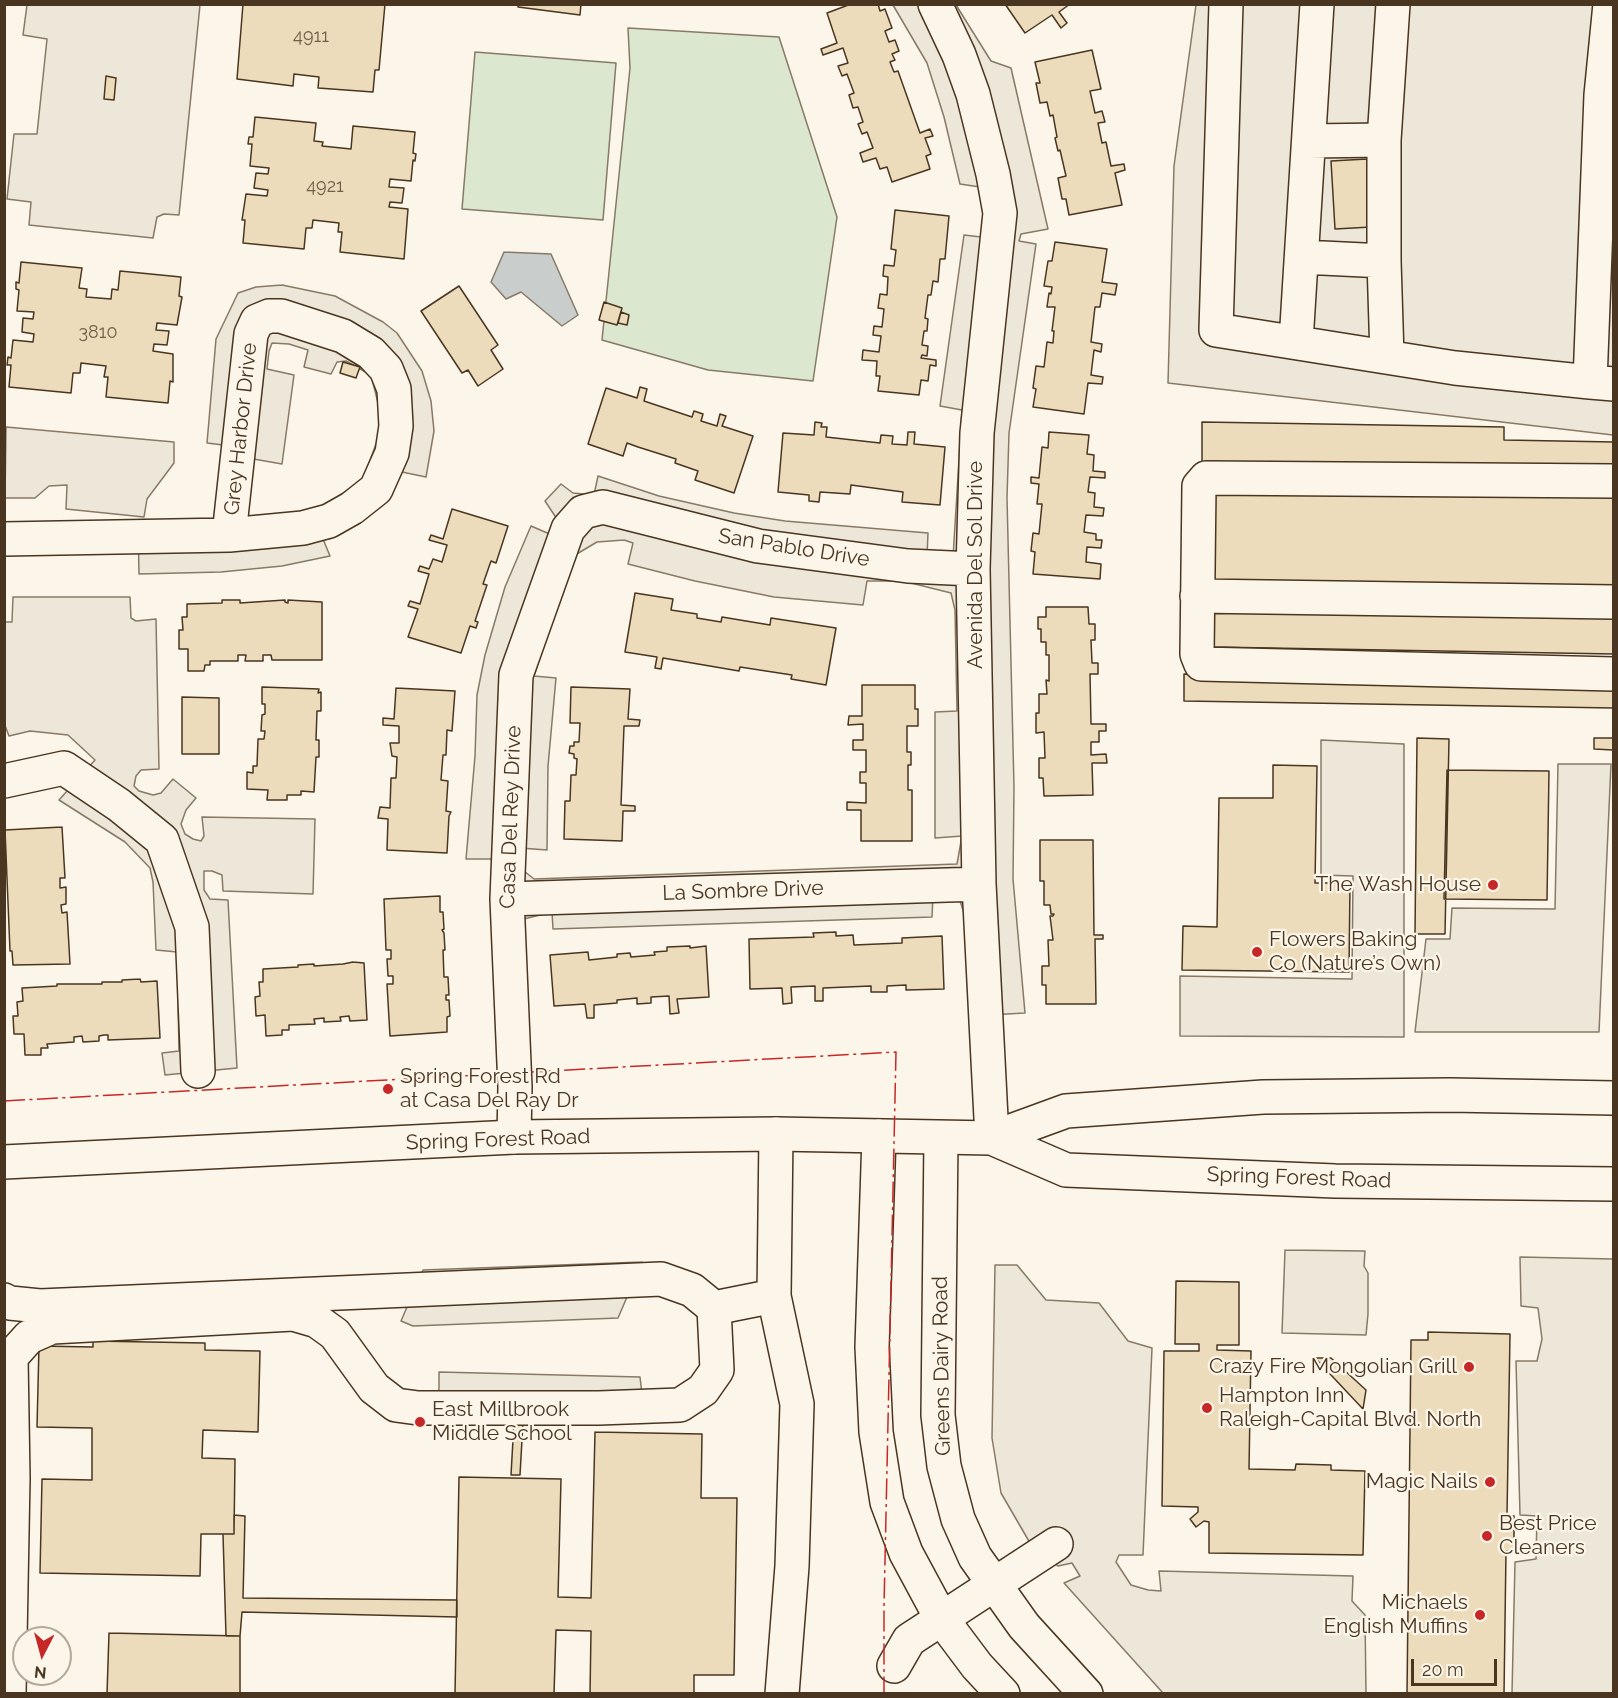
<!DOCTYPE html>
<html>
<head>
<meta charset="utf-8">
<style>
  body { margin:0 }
  #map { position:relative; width:1618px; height:1698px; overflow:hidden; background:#fbf6e9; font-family:Raleway,sans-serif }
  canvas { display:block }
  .frame { position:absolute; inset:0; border:6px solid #4a3520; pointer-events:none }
  .north { position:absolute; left:12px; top:1626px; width:60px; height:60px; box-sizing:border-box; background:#fbf6e9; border:2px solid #b4a999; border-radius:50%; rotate:186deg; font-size:16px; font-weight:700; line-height:24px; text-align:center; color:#4a3520 }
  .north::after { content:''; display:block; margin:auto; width:21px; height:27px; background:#c62828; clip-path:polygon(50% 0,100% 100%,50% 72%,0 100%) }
  .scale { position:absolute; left:1411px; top:1659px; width:86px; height:27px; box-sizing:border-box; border:3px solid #4a3520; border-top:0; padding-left:8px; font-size:18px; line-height:21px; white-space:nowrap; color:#4a3520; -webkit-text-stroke:4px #fbf6e9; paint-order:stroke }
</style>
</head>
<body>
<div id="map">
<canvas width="1618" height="1698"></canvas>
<div class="frame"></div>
<div class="north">N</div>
<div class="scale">20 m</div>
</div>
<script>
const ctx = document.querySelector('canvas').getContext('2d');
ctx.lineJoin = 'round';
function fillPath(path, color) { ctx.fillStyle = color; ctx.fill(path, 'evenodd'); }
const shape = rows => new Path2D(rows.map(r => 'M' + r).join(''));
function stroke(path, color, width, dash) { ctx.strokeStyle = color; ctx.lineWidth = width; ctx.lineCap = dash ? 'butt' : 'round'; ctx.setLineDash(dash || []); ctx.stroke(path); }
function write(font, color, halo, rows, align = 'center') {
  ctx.font = font + ' Raleway,sans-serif'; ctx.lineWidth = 4.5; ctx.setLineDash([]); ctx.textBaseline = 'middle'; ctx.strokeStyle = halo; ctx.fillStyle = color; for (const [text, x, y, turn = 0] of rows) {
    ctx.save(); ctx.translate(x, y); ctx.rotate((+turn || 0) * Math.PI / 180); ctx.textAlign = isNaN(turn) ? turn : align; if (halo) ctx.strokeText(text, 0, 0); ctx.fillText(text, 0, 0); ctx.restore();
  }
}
const green = shape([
  [628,28,779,37,837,217,813,381,708,370,602,340,630,68,628,28],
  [475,52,616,63,603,220,462,209,475,52]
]);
fillPath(green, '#dce7d0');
stroke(green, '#887966', 1.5);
const parking = shape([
  [27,5,200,5,179,215,164,214,157,217,153,238,29,225,31,202,7,199,14,134,37,134,47,39,23,35,27,5],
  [893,5,956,5,991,61,1011,68,1048,229,1021,234,1019,241,1036,244,1009,433,1007,498,1014,787,1013,879,1025,1013,971,1016,966,919,959,898,933,895,932,917,553,929,552,912,492,927,494,859,466,859,475,756,477,695,485,655,505,587,531,526,552,535,557,519,545,501,561,484,573,493,594,495,598,476,659,496,734,513,785,521,928,533,927,557,953,558,962,410,940,406,964,235,981,237,987,213,980,187,960,184,944,117,927,63,893,5],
  [624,540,633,543,628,564,695,581,774,597,863,605,867,581,903,581,951,593,955,610,957,711,935,712,935,838,962,836,957,864,534,879,519,867,520,848,547,850,548,766,556,678,534,676,558,601,575,555,597,542,624,540],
  [1196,5,1598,5,1587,215,1613,217,1613,435,1168,383,1174,166,1196,5],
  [282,285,335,296,383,322,397,333,422,371,431,401,434,431,426,477,402,472,388,500,330,539,328,537,323,539,330,556,282,566,221,572,139,574,138,522,187,522,274,515,320,509,363,479,379,436,380,411,371,375,346,361,337,362,331,374,304,367,308,350,289,344,272,343,269,351,267,369,294,375,282,464,231,455,231,446,207,443,216,339,238,293,256,287,282,285],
  [6,427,174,442,174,463,147,499,144,517,66,509,67,485,49,486,35,498,5,498,6,427],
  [13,597,130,597,131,618,136,621,156,619,159,769,141,770,136,776,134,786,139,791,153,795,161,793,173,779,196,798,186,810,181,824,185,834,193,839,201,841,204,836,202,817,315,819,313,894,223,891,222,875,212,871,204,871,204,890,210,899,228,900,237,1068,165,1075,162,1053,179,1051,177,952,156,950,153,882,150,868,125,842,59,800,95,760,68,735,30,731,9,736,4,723,4,622,12,622,13,597],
  [1321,740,1404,744,1404,1037,1180,1036,1180,976,1352,979,1353,876,1321,875,1321,740],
  [1558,764,1611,764,1599,1032,1415,1032,1426,939,1450,939,1452,908,1555,909,1558,764],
  [1285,1250,1365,1251,1364,1266,1368,1273,1368,1314,1366,1335,1282,1333,1285,1250],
  [1520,1257,1613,1259,1613,1693,1512,1693,1515,1562,1536,1559,1537,1516,1520,1515,1516,1361,1537,1361,1542,1339,1538,1308,1521,1306,1520,1257],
  [642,1262,618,1318,413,1326,401,1321,423,1270,642,1262],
  [995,1265,1017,1265,1046,1300,1099,1303,1128,1341,1152,1348,1143,1555,1119,1555,1116,1562,1131,1585,1148,1590,1161,1591,1159,1571,1353,1576,1352,1601,1365,1615,1366,1693,1163,1693,1064,1583,1080,1576,1072,1563,1058,1566,1030,1543,1001,1493,992,1438,995,1265],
  [439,1372,640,1377,642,1394,652,1423,425,1420,439,1389,439,1372]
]);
fillPath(parking, '#ede7d9');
stroke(parking, '#887966', 1.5);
const water = shape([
  [504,252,551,254,578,315,562,326,521,292,506,299,491,282,504,252]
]);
fillPath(water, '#c9cecd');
stroke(water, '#887966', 1.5);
const building = shape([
  [243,4,385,4,379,70,375,70,373,92,318,88,319,77,294,74,293,86,237,79,243,4],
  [519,4,581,4,580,15,518,7,519,4],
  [851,4,878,4,880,11,885,9,892,28,885,31,889,42,895,40,899,51,892,54,895,60,890,62,894,72,898,71,920,133,930,129,933,136,925,138,931,154,926,156,930,169,892,182,887,167,880,169,876,158,863,162,860,153,873,148,867,132,862,134,858,124,863,122,858,107,853,108,849,95,854,93,847,74,842,76,838,66,848,63,843,48,823,55,821,49,837,43,827,13,851,4],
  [1005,4,1070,4,1059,12,1067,23,1061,28,1052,15,1025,33,1005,4],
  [1092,50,1101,89,1090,91,1095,113,1102,111,1105,122,1098,123,1102,143,1106,142,1111,166,1124,164,1125,170,1115,173,1122,205,1069,215,1066,199,1062,199,1058,178,1066,176,1060,150,1058,151,1055,138,1057,137,1053,115,1050,116,1047,102,1040,103,1036,83,1040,83,1035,62,1092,50],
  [106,76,116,78,114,100,104,99,106,76],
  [255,117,316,123,314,141,323,142,322,146,351,149,353,126,415,132,413,153,416,154,415,161,413,160,411,181,390,179,389,187,404,188,402,203,390,202,389,207,408,209,404,259,340,252,342,232,338,232,339,223,313,220,312,228,306,228,304,249,243,243,245,220,242,220,246,194,267,196,268,190,254,188,256,173,268,174,269,168,250,166,252,144,248,144,249,137,253,137,255,117],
  [1367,159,1371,227,1335,229,1331,161,1367,159],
  [895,210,949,216,945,259,940,259,938,282,933,281,931,295,928,295,925,318,928,319,927,331,924,331,922,345,928,346,927,356,922,355,921,358,936,360,936,366,930,365,928,381,921,380,919,395,878,391,880,376,876,376,877,361,862,360,863,350,879,352,881,336,873,335,874,326,882,327,884,309,878,308,880,294,887,295,888,277,883,276,884,265,894,266,896,250,891,249,895,210],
  [1055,242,1107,249,1102,282,1117,284,1115,295,1102,293,1100,307,1095,307,1091,342,1102,344,1101,352,1094,350,1091,375,1103,377,1102,384,1088,383,1084,414,1033,407,1036,389,1033,388,1036,366,1044,367,1047,342,1053,343,1054,331,1052,331,1055,307,1047,307,1049,293,1051,294,1052,287,1044,286,1048,261,1052,261,1055,242],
  [21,262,82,268,79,288,87,289,86,297,111,299,112,289,118,290,120,271,181,277,179,296,182,297,177,325,157,323,156,330,169,331,167,345,154,344,153,351,173,354,173,382,170,381,168,403,106,397,108,377,104,377,106,366,81,363,80,373,73,373,71,393,9,387,11,365,7,365,8,357,11,358,13,340,33,342,34,334,22,332,23,318,33,319,34,312,17,311,19,290,16,289,16,282,19,283,21,262],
  [459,286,498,345,491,350,503,369,478,386,468,370,462,373,421,311,459,286],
  [604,302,622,308,617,325,599,320,604,302],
  [621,312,629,315,627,325,618,323,621,312],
  [343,362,360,367,356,378,340,373,343,362],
  [640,387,647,389,644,401,692,417,694,411,703,414,701,421,717,426,720,414,726,416,722,426,753,436,734,493,695,480,698,471,675,463,676,459,638,447,627,443,623,456,588,444,606,388,637,398,640,387],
  [815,422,822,423,821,427,827,427,826,437,880,443,881,435,893,436,892,444,907,445,908,432,915,432,914,444,945,447,940,505,902,502,903,492,851,485,850,494,820,492,819,502,809,501,809,495,778,492,783,433,814,435,815,422],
  [1202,422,1504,427,1504,440,1614,442,1614,469,1202,462,1202,422],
  [1049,432,1089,435,1087,454,1094,455,1093,471,1105,472,1105,478,1090,477,1088,492,1095,493,1094,507,1104,508,1103,516,1086,515,1084,532,1096,534,1096,540,1102,540,1101,548,1087,547,1086,562,1101,564,1100,579,1033,574,1035,552,1031,551,1033,533,1039,534,1042,504,1037,504,1039,484,1031,483,1031,477,1039,478,1042,447,1048,448,1049,432],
  [1214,488,1614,495,1614,587,1213,580,1214,488],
  [452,509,508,526,496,563,491,561,483,584,487,585,475,621,478,622,476,628,470,626,461,653,408,637,418,609,408,606,410,601,420,604,429,574,418,571,420,566,429,569,433,559,442,562,447,545,429,540,431,535,443,539,452,509],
  [635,593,673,599,671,610,697,614,697,618,721,622,722,617,770,625,771,618,836,628,826,685,791,679,792,675,740,667,739,671,663,658,661,669,655,668,657,657,625,652,635,593],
  [222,600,240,600,240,603,285,600,285,602,288,603,288,600,322,602,322,660,272,660,271,655,263,655,263,661,245,661,246,655,238,655,238,661,210,661,210,665,205,665,204,671,188,671,188,649,179,649,179,630,183,630,182,617,187,617,187,604,222,603,222,600],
  [1046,607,1088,607,1089,624,1095,624,1095,640,1091,640,1092,663,1098,663,1098,674,1090,674,1091,724,1106,724,1106,731,1099,731,1099,742,1091,742,1091,755,1106,754,1107,763,1092,763,1093,795,1044,796,1043,778,1039,778,1039,758,1045,758,1044,732,1036,733,1036,713,1039,713,1039,694,1047,694,1046,680,1049,681,1049,655,1046,655,1046,642,1041,642,1041,629,1038,629,1038,617,1046,617,1046,607],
  [1212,608,1614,615,1614,654,1212,647,1212,608],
  [1184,674,1614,681,1614,708,1184,701,1184,674],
  [862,685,915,685,915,709,918,709,918,726,907,726,907,752,911,752,911,765,908,765,908,790,912,790,912,841,861,841,861,810,847,810,847,802,866,803,866,783,860,783,860,772,866,772,866,750,853,750,853,740,863,740,863,724,848,725,849,716,862,716,862,685],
  [262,687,319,689,318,693,321,692,321,711,317,711,316,740,319,740,319,757,316,757,314,792,301,791,301,795,287,795,287,800,267,800,268,790,247,789,247,772,253,773,253,766,257,766,258,739,264,739,265,731,261,731,262,715,265,714,265,704,262,704,262,687],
  [571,687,630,689,628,719,640,720,639,726,624,726,621,805,635,806,635,811,623,811,622,841,564,839,565,801,570,801,571,775,576,775,577,759,574,758,574,754,569,753,570,746,574,746,574,742,579,742,580,723,570,723,571,687],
  [396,688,455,691,452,731,447,730,446,755,443,755,441,780,448,781,446,811,451,812,449,816,447,853,387,850,388,819,378,818,380,807,390,808,391,778,396,778,397,757,392,756,390,743,399,743,399,726,383,725,383,718,394,719,396,688],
  [182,697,219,698,219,754,182,754,182,697],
  [1417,738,1449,739,1445,934,1415,934,1417,738],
  [1594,738,1614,738,1613,750,1594,749,1594,738],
  [1273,765,1317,766,1315,883,1350,883,1349,972,1182,970,1183,926,1217,927,1219,798,1273,798,1273,765],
  [1447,770,1549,771,1547,900,1444,899,1447,770],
  [62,827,65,878,60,878,60,888,66,887,66,904,61,905,62,913,67,912,70,964,13,965,12,951,10,951,5,830,62,827],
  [1040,840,1093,840,1094,935,1103,935,1103,939,1095,939,1096,1004,1046,1004,1046,985,1042,985,1042,966,1049,966,1048,940,1053,940,1050,916,1053,916,1054,914,1051,914,1050,905,1044,905,1044,881,1040,881,1040,840],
  [440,896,440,912,443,912,444,929,442,930,444,933,445,950,443,950,444,977,448,977,449,995,446,995,446,1000,449,1000,450,1016,447,1017,447,1032,390,1036,387,984,393,984,393,976,388,976,387,959,391,959,391,950,386,950,384,899,440,896],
  [836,932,836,936,853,935,854,945,902,943,902,938,942,936,944,989,906,990,906,985,887,986,887,992,871,992,871,986,823,988,823,1001,815,1001,815,986,791,987,792,1003,783,1004,782,988,750,989,749,939,814,937,813,933,836,932],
  [690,946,690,948,706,946,709,997,677,999,679,1013,670,1014,669,996,651,997,651,1003,637,1004,637,998,617,1000,617,1003,594,1005,594,1018,587,1018,585,1004,554,1006,550,955,588,952,589,960,617,957,617,954,630,953,631,957,655,955,654,952,667,951,667,947,690,946],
  [353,962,364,963,367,1020,350,1021,349,1016,340,1017,341,1021,324,1022,324,1018,314,1019,315,1024,289,1025,289,1030,282,1030,282,1035,266,1036,265,1015,256,1016,255,997,260,996,259,982,263,982,263,969,298,967,298,965,314,964,314,966,343,964,353,962],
  [140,979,141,982,157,981,160,1038,108,1040,108,1035,104,1035,99,1036,99,1041,83,1042,82,1036,74,1037,74,1042,47,1044,48,1048,41,1048,41,1055,25,1055,24,1034,14,1034,13,1016,18,1016,17,1002,23,1001,22,988,57,986,57,984,102,984,102,982,122,982,122,980,140,979],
  [1176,1281,1239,1282,1239,1345,1217,1345,1217,1350,1251,1351,1249,1469,1295,1470,1296,1464,1331,1465,1331,1470,1365,1471,1363,1555,1209,1553,1209,1522,1204,1521,1196,1527,1190,1519,1198,1512,1198,1507,1162,1506,1164,1351,1199,1351,1199,1344,1175,1344,1176,1281],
  [1428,1332,1510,1334,1507,1515,1514,1516,1514,1551,1506,1551,1504,1694,1407,1694,1411,1340,1428,1340,1428,1332],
  [93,1341,205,1343,205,1350,260,1351,258,1432,203,1430,202,1458,235,1459,234,1534,201,1534,200,1576,40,1573,42,1479,92,1480,92,1428,37,1427,39,1346,93,1347,93,1341],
  [1315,1358,1331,1358,1366,1390,1363,1409,1315,1358],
  [514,1422,523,1422,520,1475,511,1475,514,1422],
  [595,1432,702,1434,701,1498,737,1498,734,1675,694,1675,694,1694,590,1694,591,1631,556,1630,554,1694,455,1694,459,1477,561,1479,558,1597,591,1598,595,1432],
  [234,1515,245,1516,243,1598,457,1600,457,1617,242,1612,240,1636,226,1636,223,1534,234,1534,234,1515],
  [109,1633,240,1636,240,1694,107,1694,109,1633]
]);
fillPath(building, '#ecdcbc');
stroke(building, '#4a3520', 1.5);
const minor = shape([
  [935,4,959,55,973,94,993,174,1000,213,977,433,973,569,979,884,992,1138],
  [1226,4,1216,330,1455,368,1590,382],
  [1610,4,1601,95,1590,382,1614,384],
  [1309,141,1384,140],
  [1302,257,1384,261],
  [1296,342,1317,4],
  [1387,357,1384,261,1384,140,1393,4],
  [1614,481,1206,478,1199,486,1197,654,1201,664,1614,674],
  [4,539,229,535,303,528,329,521,352,508,376,489,392,453,396,426,394,389,386,369,371,353,343,336,281,316,269,316,257,321,251,334,229,535],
  [1197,596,1614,602],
  [4,781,64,768,119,805,162,840,192,927,198,1071],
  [507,899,979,884],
  [879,1136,872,1347,876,1432,887,1502,906,1553,941,1618,977,1666,1003,1694],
  [514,1137,515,1087,507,899,516,675,568,529,583,512,603,507,758,546,908,566,973,569],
  [941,1138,938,1415,944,1466,958,1519,975,1557,1024,1626,1086,1694],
  [774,1296,797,1404,792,1566,782,1694],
  [4,1300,10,1303,40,1306,661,1279,692,1290,714,1308,717,1370,703,1390,680,1405,599,1408,418,1408,396,1405,374,1388,335,1334,317,1321,293,1314,52,1327,29,1337,11,1357,4,1368],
  [714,1308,774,1296,776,1134],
  [894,1666,909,1640,1056,1544],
  [9,1694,13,1478,11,1357]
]);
const major = shape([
  [992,1138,1066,1170,1335,1181,1614,1184],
  [4,1162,514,1137,776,1134,992,1138,1066,1111,1263,1097,1450,1095,1614,1098]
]);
stroke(minor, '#4a3520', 36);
stroke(major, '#4a3520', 36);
stroke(minor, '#fbf6e9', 33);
stroke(major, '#fbf6e9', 33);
stroke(shape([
  [4,1101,896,1052,884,1607,884,1694]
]), '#c62828', 1.5, [21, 4.5, 3, 4.5]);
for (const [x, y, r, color] of [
  [1493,885,6,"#c62828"],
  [1257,952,6,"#c62828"],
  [388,1089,6,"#c62828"],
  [1469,1367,6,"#c62828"],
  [1207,1408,6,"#c62828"],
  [420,1422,6,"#c62828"],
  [1490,1482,6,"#c62828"],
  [1487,1536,6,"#c62828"],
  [1480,1615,6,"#c62828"]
]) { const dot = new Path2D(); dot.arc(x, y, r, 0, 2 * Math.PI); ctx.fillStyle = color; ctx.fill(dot); stroke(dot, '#fbf6e9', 2); }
write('18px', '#725f47', null, [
  ["4911",311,37],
  ["4921",325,187],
  ["3810",98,333]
]);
write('21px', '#4a3520', '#fbf6e9', [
  ["Grey Harbor Drive",241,429,-84],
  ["San Pablo Drive",794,548,9],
  ["Avenida Del Sol Drive",976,565,-90],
  ["Casa Del Rey Drive",511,817,-88],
  ["La Sombre Drive",743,891,-2],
  ["Spring Forest Road",498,1140,-2],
  ["Spring Forest Road",1299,1178,2],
  ["Greens Dairy Road",942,1366,-91]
]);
write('21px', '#4a3520', '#fbf6e9', [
  ["The Wash House",1481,885,"right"],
  ["Flowers Baking",1269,940],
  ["Co (Nature’s Own)",1269,964],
  ["Spring Forest Rd",400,1077],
  ["at Casa Del Ray Dr",400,1101],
  ["Crazy Fire Mongolian Grill",1457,1367,"right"],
  ["Hampton Inn",1219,1396],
  ["Raleigh-Capital Blvd. North",1219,1420],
  ["East Millbrook",432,1410],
  ["Middle School",432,1434],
  ["Magic Nails",1478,1482,"right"],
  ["Best Price",1499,1524],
  ["Cleaners",1499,1548],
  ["Michaels",1468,1603,"right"],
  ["English Muffins",1468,1627,"right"]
], 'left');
</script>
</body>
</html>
